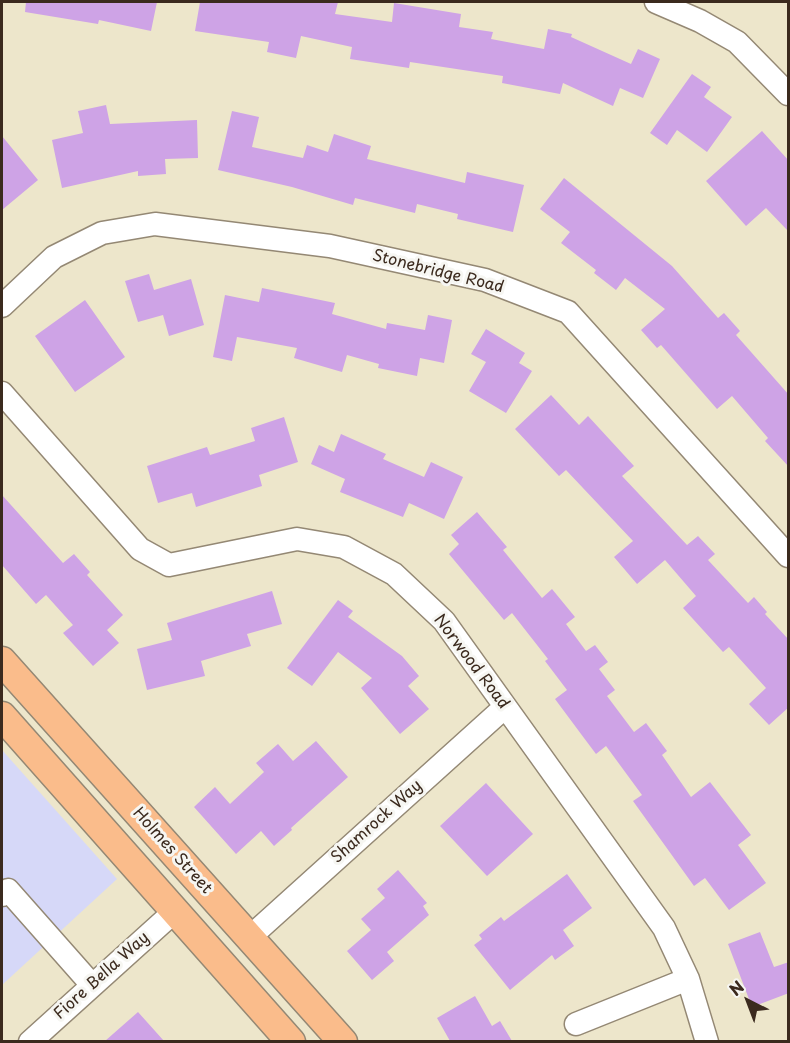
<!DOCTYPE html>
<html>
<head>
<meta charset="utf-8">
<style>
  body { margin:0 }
  #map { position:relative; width:790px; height:1043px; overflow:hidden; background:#ede6cb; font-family:"Playpen Sans",sans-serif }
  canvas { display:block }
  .frame { position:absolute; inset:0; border:3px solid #3b2a1e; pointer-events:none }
  .north { position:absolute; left:718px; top:971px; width:60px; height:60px; -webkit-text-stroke:4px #f6f6f2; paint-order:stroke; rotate:318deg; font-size:16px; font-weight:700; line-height:24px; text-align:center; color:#3b2a1e }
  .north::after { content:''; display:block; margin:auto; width:21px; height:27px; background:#3b2a1e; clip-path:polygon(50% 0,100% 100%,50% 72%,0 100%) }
</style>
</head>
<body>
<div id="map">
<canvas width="790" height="1043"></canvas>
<div class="frame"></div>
<div class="north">N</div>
</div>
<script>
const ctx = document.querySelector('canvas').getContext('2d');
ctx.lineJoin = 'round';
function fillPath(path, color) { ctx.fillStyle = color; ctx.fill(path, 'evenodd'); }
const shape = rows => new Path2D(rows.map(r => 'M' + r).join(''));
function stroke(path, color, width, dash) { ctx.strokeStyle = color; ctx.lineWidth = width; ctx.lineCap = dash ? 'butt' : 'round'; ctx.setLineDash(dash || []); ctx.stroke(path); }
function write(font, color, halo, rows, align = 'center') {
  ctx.font = font + ' "Playpen Sans",sans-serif'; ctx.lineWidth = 6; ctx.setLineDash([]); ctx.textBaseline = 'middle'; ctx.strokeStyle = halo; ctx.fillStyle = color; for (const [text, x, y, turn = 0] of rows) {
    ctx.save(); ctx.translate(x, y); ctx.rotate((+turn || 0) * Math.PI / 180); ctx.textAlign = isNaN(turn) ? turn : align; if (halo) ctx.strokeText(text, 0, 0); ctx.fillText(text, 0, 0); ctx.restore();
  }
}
fillPath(shape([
  [2,750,117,879,2,985]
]), '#d6d8f8');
fillPath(shape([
  [26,2,157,2,151,31,99,20,98,24,25,12],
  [200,2,338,2,335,14,392,22,394,3,461,14,459,27,493,32,491,39,544,49,548,29,572,34,571,37,631,64,638,49,660,59,643,98,620,88,613,106,563,83,560,94,502,83,503,76,410,62,409,68,350,59,352,47,301,36,296,58,267,52,269,42,195,31],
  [692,74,711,87,704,97,732,117,707,152,677,130,667,145,650,133],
  [106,105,110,124,197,120,198,158,165,159,166,174,138,176,138,171,62,188,52,140,83,133,78,111],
  [232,111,259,117,252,147,303,158,307,145,328,152,334,134,371,146,367,159,465,183,467,172,524,185,513,232,457,219,458,214,417,204,415,213,355,198,353,205,292,187,218,170],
  [762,131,789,161,789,232,766,208,746,226,706,181],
  [2,136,38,180,2,210],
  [564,178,672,266,718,318,724,313,740,331,736,335,789,395,789,467,765,441,768,438,732,396,717,409,661,345,657,348,641,330,665,309,625,278,616,290,594,273,596,270,561,243,570,232,540,209],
  [149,274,154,290,191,279,204,325,169,336,163,315,138,322,125,281],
  [262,288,335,303,332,314,386,329,387,323,425,330,428,315,452,320,444,363,420,358,417,376,378,368,379,364,347,355,342,372,294,358,297,348,237,337,232,361,213,357,225,295,259,302],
  [85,300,125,357,75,392,35,336],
  [486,329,525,353,519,363,532,371,506,413,469,391,486,362,471,354],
  [551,395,579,425,588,416,634,466,622,476,687,545,698,536,715,554,708,560,748,603,754,597,767,612,765,614,789,640,789,707,769,725,749,704,766,688,729,647,723,652,683,608,696,596,665,560,637,584,614,557,633,541,566,470,559,476,515,429],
  [284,417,298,462,259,475,262,486,196,507,192,493,158,503,147,466,207,447,210,455,255,441,251,428],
  [341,434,386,454,383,459,424,477,431,462,463,477,444,519,409,503,403,517,340,492,345,479,311,464,319,445,334,452],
  [2,495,63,563,74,554,90,572,87,575,123,615,107,630,119,643,93,666,63,633,73,625,46,595,36,604,2,565],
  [477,512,507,547,503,550,542,598,552,589,575,617,566,624,586,651,595,645,608,662,599,669,615,690,607,696,634,732,646,723,667,751,662,755,691,797,710,782,751,835,738,845,766,883,729,910,705,878,694,886,633,801,642,795,606,746,596,754,581,734,555,699,567,690,545,661,548,659,512,613,504,620,449,554,459,544,451,535],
  [272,591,282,624,247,634,251,646,201,661,205,676,147,690,137,649,172,640,167,623],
  [338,600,353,611,348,617,402,656,419,676,408,686,429,709,400,734,361,688,372,678,338,652,312,686,287,668],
  [316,741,348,777,291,828,292,830,274,846,261,831,236,854,194,807,215,787,230,804,264,772,256,763,278,744,293,761],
  [486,783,533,834,487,876,440,826],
  [398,870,427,903,423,906,429,915,387,952,394,961,372,980,347,951,371,930,361,919,385,898,377,889],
  [567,874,592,908,563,930,574,946,555,960,552,955,510,990,474,945,482,939,479,935,501,917,504,921],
  [760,932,774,967,789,962,789,993,752,1007,728,944],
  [475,996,492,1026,500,1021,512,1041,450,1041,437,1018],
  [138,1012,164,1041,105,1041]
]), '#cea3e6');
const minor = shape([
  [656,2,700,21,737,42,788,94],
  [2,306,54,257,102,233,155,224,330,246,485,280,568,312,788,556],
  [2,393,140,549,169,565,297,539,344,547,394,574,444,621,664,928,688,979,707,1042],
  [2,895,8,890,92,985],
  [250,937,505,707],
  [576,1024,688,979],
  [30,1042,175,911]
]);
const major = shape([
  [2,661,343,1042],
  [2,716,291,1042]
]);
stroke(minor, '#948874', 25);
stroke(major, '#948874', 31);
stroke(minor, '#fff', 22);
stroke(major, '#fabc8b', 28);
write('16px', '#3b2a1e', '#f6f6f2', [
  ["Stonebridge Road",438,272,14],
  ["Norwood Road",471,662,53],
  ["Shamrock Way",377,822,-42],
  ["Holmes Street",172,851,48],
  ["Fiore Bella Way",102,976,-42]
]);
</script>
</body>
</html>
